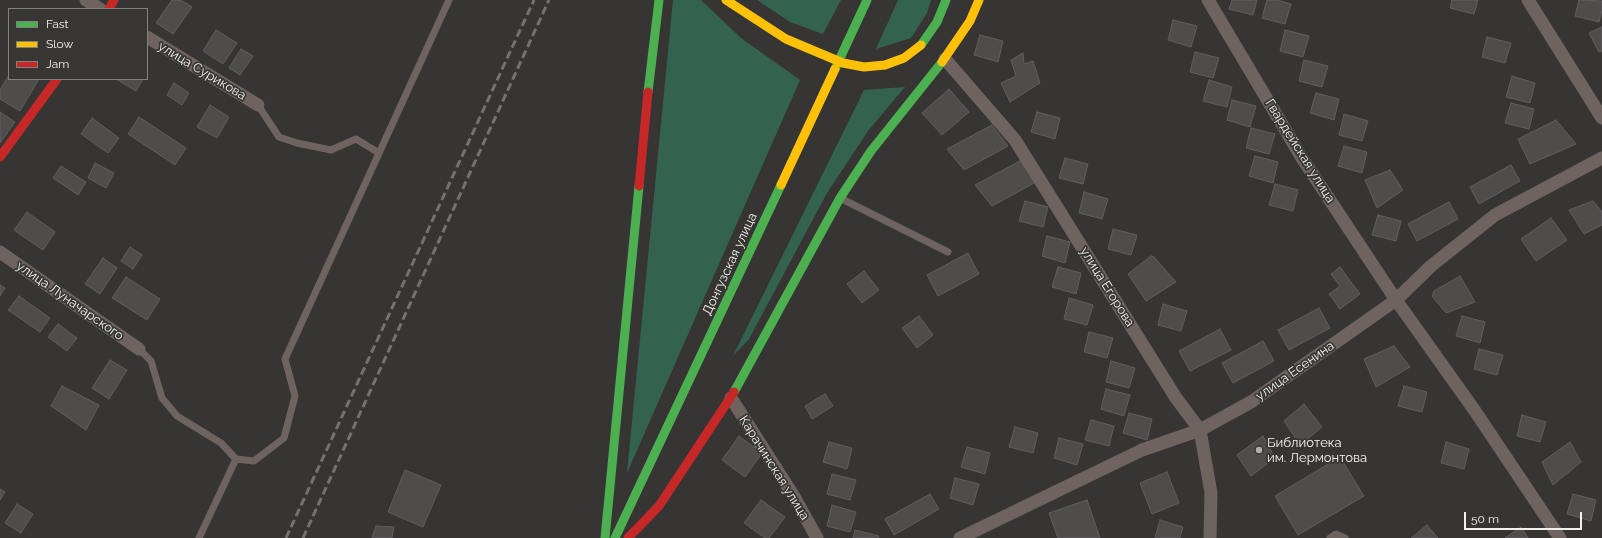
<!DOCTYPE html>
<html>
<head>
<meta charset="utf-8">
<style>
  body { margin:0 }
  #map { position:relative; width:1602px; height:538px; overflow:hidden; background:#363534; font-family:Raleway,sans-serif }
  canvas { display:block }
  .legend { position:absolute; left:8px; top:8px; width:140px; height:72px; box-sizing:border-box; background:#373633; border:1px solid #81817e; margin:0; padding:5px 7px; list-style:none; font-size:12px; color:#f1f1ee }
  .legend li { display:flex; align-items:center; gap:8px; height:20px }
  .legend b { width:20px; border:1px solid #81817e }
  .scale { position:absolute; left:1464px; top:512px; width:118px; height:18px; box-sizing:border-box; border:2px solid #f1f1ee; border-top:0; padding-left:5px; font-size:12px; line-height:14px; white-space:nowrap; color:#f1f1ee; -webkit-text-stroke:3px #373633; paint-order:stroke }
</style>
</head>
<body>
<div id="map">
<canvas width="1602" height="538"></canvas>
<ul class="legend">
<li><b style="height:5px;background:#4caf50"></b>Fast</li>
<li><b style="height:5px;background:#ffc107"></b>Slow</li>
<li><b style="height:5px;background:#c62828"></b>Jam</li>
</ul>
<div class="scale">50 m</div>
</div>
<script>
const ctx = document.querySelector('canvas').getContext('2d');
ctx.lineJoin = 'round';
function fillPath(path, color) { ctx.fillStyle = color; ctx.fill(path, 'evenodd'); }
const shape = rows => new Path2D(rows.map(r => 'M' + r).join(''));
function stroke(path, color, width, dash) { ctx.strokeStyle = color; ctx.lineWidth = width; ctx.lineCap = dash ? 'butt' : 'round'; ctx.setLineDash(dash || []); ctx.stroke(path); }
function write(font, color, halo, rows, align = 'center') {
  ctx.font = font + ' Raleway,sans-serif'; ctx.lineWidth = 3.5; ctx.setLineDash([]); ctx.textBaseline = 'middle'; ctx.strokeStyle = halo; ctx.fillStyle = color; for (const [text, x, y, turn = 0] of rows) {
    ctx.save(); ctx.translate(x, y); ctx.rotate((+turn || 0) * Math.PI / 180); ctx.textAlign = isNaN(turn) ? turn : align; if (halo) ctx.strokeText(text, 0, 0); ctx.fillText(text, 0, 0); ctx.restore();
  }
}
fillPath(shape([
  [673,0,701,0,741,38,800,80,627,473],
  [757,0,841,0,823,34,790,22],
  [898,0,931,0,927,13,911,38,876,49],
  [905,87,868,131,827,193,749,339,733,356,864,90]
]), '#33634f');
const building = shape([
  [172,0,181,0,192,7,173,34,156,23,172,0],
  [1232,0,1257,0,1253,15,1229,9,1232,0],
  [1267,0,1277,0,1291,4,1285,24,1262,18,1267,0],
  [1452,0,1478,0,1474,14,1450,8,1452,0],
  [1579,0,1602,1,1602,10,1599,22,1575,16,1579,0],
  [1173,20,1197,26,1191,47,1168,40,1173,20],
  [1602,27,1602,51,1599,52,1589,33,1602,27],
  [216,30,237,43,223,64,203,51,216,30],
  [1285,30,1309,36,1303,57,1280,51,1285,30],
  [980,35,1003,41,998,62,974,55,980,35],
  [1487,37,1511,43,1505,63,1482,57,1487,37],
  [241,49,253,56,240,75,229,68,241,49],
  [1195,52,1219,58,1213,78,1190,72,1195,52],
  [1023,53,1024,64,1033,61,1040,83,1010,102,1001,83,1016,76,1011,60,1023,53],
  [1304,60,1328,66,1322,87,1299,81,1304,60],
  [9,75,9,79,39,79,20,111,0,99,0,90,9,75],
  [1512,76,1535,83,1530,103,1506,97,1512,76],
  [116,79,143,79,136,91,116,79],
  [1209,80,1232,87,1227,107,1203,101,1209,80],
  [174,83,189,93,182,105,167,95,174,83],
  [949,89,969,112,942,135,922,113,949,89],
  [1316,93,1339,99,1334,120,1310,113,1316,93],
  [1232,100,1256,106,1250,127,1227,120,1232,100],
  [1511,103,1534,109,1529,129,1505,123,1511,103],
  [210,105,229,117,217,138,197,127,210,105],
  [0,112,15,122,0,143,0,112],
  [1037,112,1060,118,1055,139,1031,132,1037,112],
  [1344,114,1368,121,1362,141,1339,135,1344,114],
  [139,117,186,148,175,165,128,134,139,117],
  [92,118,119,138,108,153,81,134,92,118],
  [1556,120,1576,144,1530,164,1518,139,1556,120],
  [992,125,1008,146,964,170,947,149,992,125],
  [1251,128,1275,134,1269,154,1246,148,1251,128],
  [1344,146,1367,152,1362,173,1338,166,1344,146],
  [1255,156,1278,162,1273,183,1249,176,1255,156],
  [1065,158,1088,164,1083,184,1059,178,1065,158],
  [1020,161,1036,182,992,206,975,185,1020,161],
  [95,163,114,173,106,188,88,178,95,163],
  [1511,165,1520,181,1479,204,1470,187,1511,165],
  [61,166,86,182,78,195,53,178,61,166],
  [1390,170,1403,190,1377,208,1365,180,1390,170],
  [1275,184,1298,190,1293,211,1269,205,1275,184],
  [1084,192,1108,199,1102,219,1079,213,1084,192],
  [1025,201,1048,207,1043,227,1019,221,1025,201],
  [1593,201,1602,212,1602,225,1584,234,1569,210,1593,201],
  [1449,202,1458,219,1417,241,1408,224,1449,202],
  [27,212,55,232,43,250,14,230,27,212],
  [1378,215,1401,221,1396,241,1372,235,1378,215],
  [1551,218,1567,240,1536,261,1521,239,1551,218],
  [1113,229,1137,235,1131,255,1108,249,1113,229],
  [1047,236,1070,242,1065,263,1042,256,1047,236],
  [130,247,142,255,133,269,121,261,130,247],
  [968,253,979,274,938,296,927,275,968,253],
  [1151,256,1154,257,1176,282,1146,301,1128,274,1151,256],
  [103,258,117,268,100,294,85,284,103,258],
  [1058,267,1081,273,1076,294,1052,287,1058,267],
  [1340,267,1360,294,1340,309,1329,294,1340,286,1331,274,1340,267],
  [864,271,879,290,862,303,847,284,864,271],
  [1460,276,1475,302,1446,313,1432,296,1434,291,1460,276],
  [126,277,160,299,147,320,112,298,126,277],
  [0,285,5,288,0,296,0,285],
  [19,296,50,318,40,332,8,310,19,296],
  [1069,298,1093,305,1087,325,1064,319,1069,298],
  [1163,304,1187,311,1181,331,1158,325,1163,304],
  [1319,308,1330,328,1289,350,1278,330,1319,308],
  [919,316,933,335,917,348,902,328,919,316],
  [1462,316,1485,322,1480,343,1456,336,1462,316],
  [58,324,77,338,67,351,48,337,58,324],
  [1220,329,1231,350,1190,371,1179,351,1220,329],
  [1089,332,1113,338,1107,358,1084,352,1089,332],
  [1263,341,1274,361,1233,383,1222,363,1263,341],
  [1394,346,1410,367,1376,387,1364,359,1394,346],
  [1479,349,1503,355,1497,375,1474,369,1479,349],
  [110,360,127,370,109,399,92,388,110,360],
  [1111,361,1135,368,1129,388,1106,382,1111,361],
  [62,386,99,405,86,430,51,406,62,386],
  [1404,386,1427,392,1422,412,1398,406,1404,386],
  [1106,389,1130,395,1124,416,1101,409,1106,389],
  [825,394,833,406,812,419,805,406,825,394],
  [1304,404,1322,427,1300,445,1284,421,1304,404],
  [1129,413,1152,419,1147,440,1123,433,1129,413],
  [1522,415,1546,422,1540,442,1517,436,1522,415],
  [1091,420,1114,426,1109,446,1085,440,1091,420],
  [1015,427,1038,433,1033,453,1009,447,1015,427],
  [739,436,762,453,745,477,722,460,739,436],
  [1263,436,1275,458,1251,476,1237,455,1263,436],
  [1059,438,1083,444,1077,465,1054,458,1059,438],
  [829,442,852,448,847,469,823,462,829,442],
  [1446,442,1469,449,1464,469,1441,463,1446,442],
  [1570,442,1581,462,1553,485,1542,462,1570,442],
  [967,447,990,453,985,474,961,467,967,447],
  [1340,457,1364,496,1298,535,1275,496,1340,457],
  [405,470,441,485,423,527,388,512,405,470],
  [1167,472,1179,503,1152,514,1140,483,1167,472],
  [832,474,856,480,850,500,827,494,832,474],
  [955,478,979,484,973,505,950,498,955,478],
  [0,489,5,492,0,500,0,489],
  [930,494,939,509,894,535,885,519,930,494],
  [1573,494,1596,500,1591,521,1567,514,1573,494],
  [761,500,785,517,769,538,765,538,744,523,761,500],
  [1087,500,1100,538,1058,538,1049,513,1087,500],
  [17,504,33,514,21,533,5,523,17,504],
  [832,505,856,512,850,532,827,526,832,505],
  [1160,520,1183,527,1180,538,1155,538,1160,520],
  [1427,525,1438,538,1411,538,1427,525],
  [376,526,394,527,392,538,372,538,376,526],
  [1521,527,1528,538,1505,538,1521,527],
  [855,530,879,536,878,538,853,538,855,530]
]);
fillPath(building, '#4f4d4c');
stroke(building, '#605e5e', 1);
stroke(shape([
  [258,105,279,137,297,143,331,150,356,139,379,153],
  [842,199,948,252],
  [139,349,151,361,162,398,177,416,221,443,236,459,254,461,284,438,295,396,285,359,449,0],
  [199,538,236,459],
  [1330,538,1336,534,1345,538]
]), '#6f635f', 7);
stroke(shape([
  [86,0,100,9],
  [1208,0,1302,158,1396,300,1475,411,1560,538],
  [1528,0,1602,118],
  [147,37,258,105],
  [945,59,1015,140,1176,398,1200,430,1211,493,1210,538],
  [0,252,139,349],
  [731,398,793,495,817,538],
  [960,538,1142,450,1200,430,1251,402,1396,300,1431,266,1495,215,1602,158]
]), '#6f635f', 13);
stroke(shape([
  [921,45,937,22,946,0],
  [835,69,867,0],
  [648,92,659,0],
  [734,392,840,198,871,151,942,62],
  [605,538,639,186],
  [615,538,781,185]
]), '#4caf50', 9);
stroke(shape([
  [726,0,786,39,843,63,864,67,885,65,904,58,921,45],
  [942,62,970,21,979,0],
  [781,185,835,69]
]), '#ffc107', 9);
stroke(shape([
  [109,9,114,0],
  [0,157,57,79],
  [639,186,648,92],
  [628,538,659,506,734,392]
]), '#c62828', 9);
stroke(shape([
  [286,538,534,0],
  [303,538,549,0]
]), '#76706e', 3, [8, 4]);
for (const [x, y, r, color] of [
  [1259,450,4,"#b0afad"]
]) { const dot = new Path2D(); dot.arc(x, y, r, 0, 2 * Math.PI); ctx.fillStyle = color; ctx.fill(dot); stroke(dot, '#373633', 1.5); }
write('13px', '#f1f1ee', '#373633', [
  ["улица Сурикова",202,71,31],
  ["Гвардейская улица",1300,151,58],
  ["Донгузская улица",730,264,-65],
  ["улица Егорова",1107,287,58],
  ["улица Луначарского",70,301,35],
  ["улица Есенина",1295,371,-35],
  ["Карачинская улица",774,468,58]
]);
write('13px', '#f1f1ee', '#373633', [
  ["Библиотека",1267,443],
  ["им. Лермонтова",1267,458]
], 'left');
</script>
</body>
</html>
